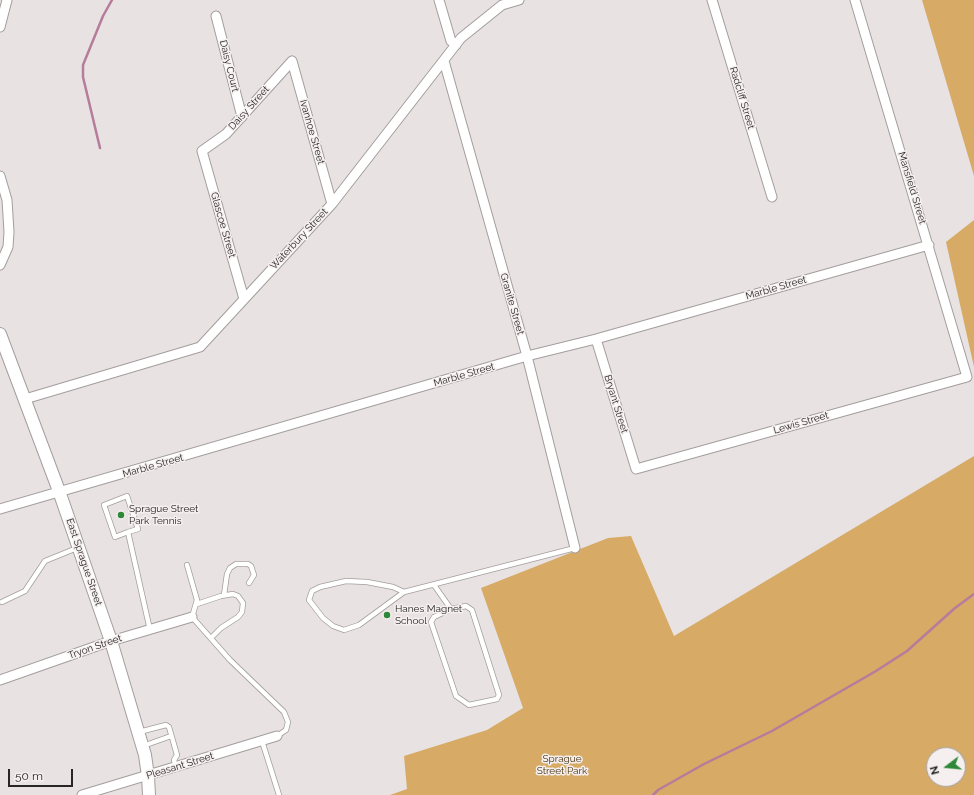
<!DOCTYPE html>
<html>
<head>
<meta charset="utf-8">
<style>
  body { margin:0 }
  #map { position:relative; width:974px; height:795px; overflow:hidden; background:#e8e3e2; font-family:Raleway,sans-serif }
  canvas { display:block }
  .north { position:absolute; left:926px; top:747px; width:40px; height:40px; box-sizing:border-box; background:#f5f0ef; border:1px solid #a39f9e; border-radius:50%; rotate:254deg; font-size:11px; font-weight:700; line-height:16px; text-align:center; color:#272525 }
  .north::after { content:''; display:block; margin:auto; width:14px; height:18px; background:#2e8838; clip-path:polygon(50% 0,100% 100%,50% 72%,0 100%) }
  .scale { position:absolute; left:8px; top:769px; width:65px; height:18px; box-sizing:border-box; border:2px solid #272525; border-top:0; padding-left:5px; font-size:12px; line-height:14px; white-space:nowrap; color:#272525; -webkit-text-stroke:3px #f5f0ef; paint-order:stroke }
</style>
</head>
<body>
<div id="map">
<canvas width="974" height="795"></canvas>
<div class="north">N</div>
<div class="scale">50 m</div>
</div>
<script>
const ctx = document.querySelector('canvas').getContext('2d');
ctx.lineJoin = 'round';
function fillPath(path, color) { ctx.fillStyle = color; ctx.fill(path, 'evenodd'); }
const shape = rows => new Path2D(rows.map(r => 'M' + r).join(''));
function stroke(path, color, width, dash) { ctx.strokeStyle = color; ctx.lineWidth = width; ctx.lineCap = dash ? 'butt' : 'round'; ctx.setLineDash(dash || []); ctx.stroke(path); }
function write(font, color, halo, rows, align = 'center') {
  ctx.font = font + ' Raleway,sans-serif'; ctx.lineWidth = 3; ctx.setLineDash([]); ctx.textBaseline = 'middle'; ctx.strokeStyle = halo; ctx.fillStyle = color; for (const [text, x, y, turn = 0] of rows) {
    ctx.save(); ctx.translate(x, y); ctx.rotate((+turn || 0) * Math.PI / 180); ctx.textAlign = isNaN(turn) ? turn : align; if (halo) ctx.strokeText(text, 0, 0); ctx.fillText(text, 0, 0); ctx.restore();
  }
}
fillPath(shape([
  [922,0,974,0,974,176],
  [974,220,974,367,946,242],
  [974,456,974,795,390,795,407,789,404,756,487,730,523,708,481,588,608,538,631,536,674,636],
  [934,755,958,755,958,779,934,779]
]), '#d7aa66');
stroke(shape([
  [100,148,83,77,83,65,103,16,112,0],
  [653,795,658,790,704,764,772,731,876,671,907,651,955,608,974,594]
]), '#b57c9b', 2.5);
const service = shape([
  [128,532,138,529,127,496,104,505,115,537,128,532,150,630],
  [187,565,197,600,192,617,230,660,284,712,288,722,286,730,277,736],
  [434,585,451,609,434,617,431,622,456,696,469,705,497,699,499,695,472,610,466,606,451,609],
  [404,592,393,587,367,582,346,581,320,587,312,591,309,600,323,618,333,626,344,630,359,625,404,592,575,548],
  [224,595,227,574,230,568,236,564,248,564,251,566,254,575,249,583],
  [2,602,25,591,45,561,77,548],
  [197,604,221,596,233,594,238,596,243,603,242,612,238,617,221,628,211,638],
  [139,732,166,725,169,727,177,755,174,760,176,768],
  [262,741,279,795],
  [143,746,171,736]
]);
const minor = shape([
  [439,0,451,41,456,45],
  [712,0,772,197],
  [216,16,242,117],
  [0,27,7,0],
  [292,61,332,204],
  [444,61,527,356,575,548],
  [0,176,7,200,9,232,8,247,0,265],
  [244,299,202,151,226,134,292,61],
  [596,339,636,469,967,377,855,0],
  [25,399,200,347,332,204,461,38,502,5,519,0],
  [0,509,527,356,596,339,929,245],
  [0,680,111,641,192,617],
  [82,795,277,736]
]);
const tertiary = shape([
  [0,334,59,491,111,641,145,755,148,776,149,795]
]);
stroke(service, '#a39e9d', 6);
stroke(minor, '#a39e9d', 11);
stroke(tertiary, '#a39e9d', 14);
stroke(service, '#fff', 4.5);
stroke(minor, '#fff', 9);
stroke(tertiary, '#fff', 12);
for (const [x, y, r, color] of [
  [121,515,4,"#2e8838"],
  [387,615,4,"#2e8838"]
]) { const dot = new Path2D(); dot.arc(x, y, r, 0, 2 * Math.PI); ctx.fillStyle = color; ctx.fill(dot); stroke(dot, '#f5f0ef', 1.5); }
write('10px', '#272525', '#f5f0ef', [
  ["Daisy Court",229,66,76],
  ["Radcliff Street",742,98,73],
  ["Daisy Street",249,108,-48],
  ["Ivanhoe Street",312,132,74],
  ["Mansfield Street",912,188,73],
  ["Glascoe Street",223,225,74],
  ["Waterbury Street",299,239,-47],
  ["Marble Street",776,288,-16],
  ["Granite Street",512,304,74],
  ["Marble Street",464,375,-16],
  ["Bryant Street",616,404,73],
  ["Lewis Street",801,423,-16],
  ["Marble Street",153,466,-16],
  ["East Sprague Street",84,562,71],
  ["Tryon Street",95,647,-19],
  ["Pleasant Street",180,766,-17]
]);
write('10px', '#272525', '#f5f0ef', [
  ["Sprague Street",129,509],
  ["Park Tennis",129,521],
  ["Hanes Magnet",395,609],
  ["School",395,621]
], 'left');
write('10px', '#493413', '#f5f0ef', [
  ["Sprague",562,759],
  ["Street Park",562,771]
]);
</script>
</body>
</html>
